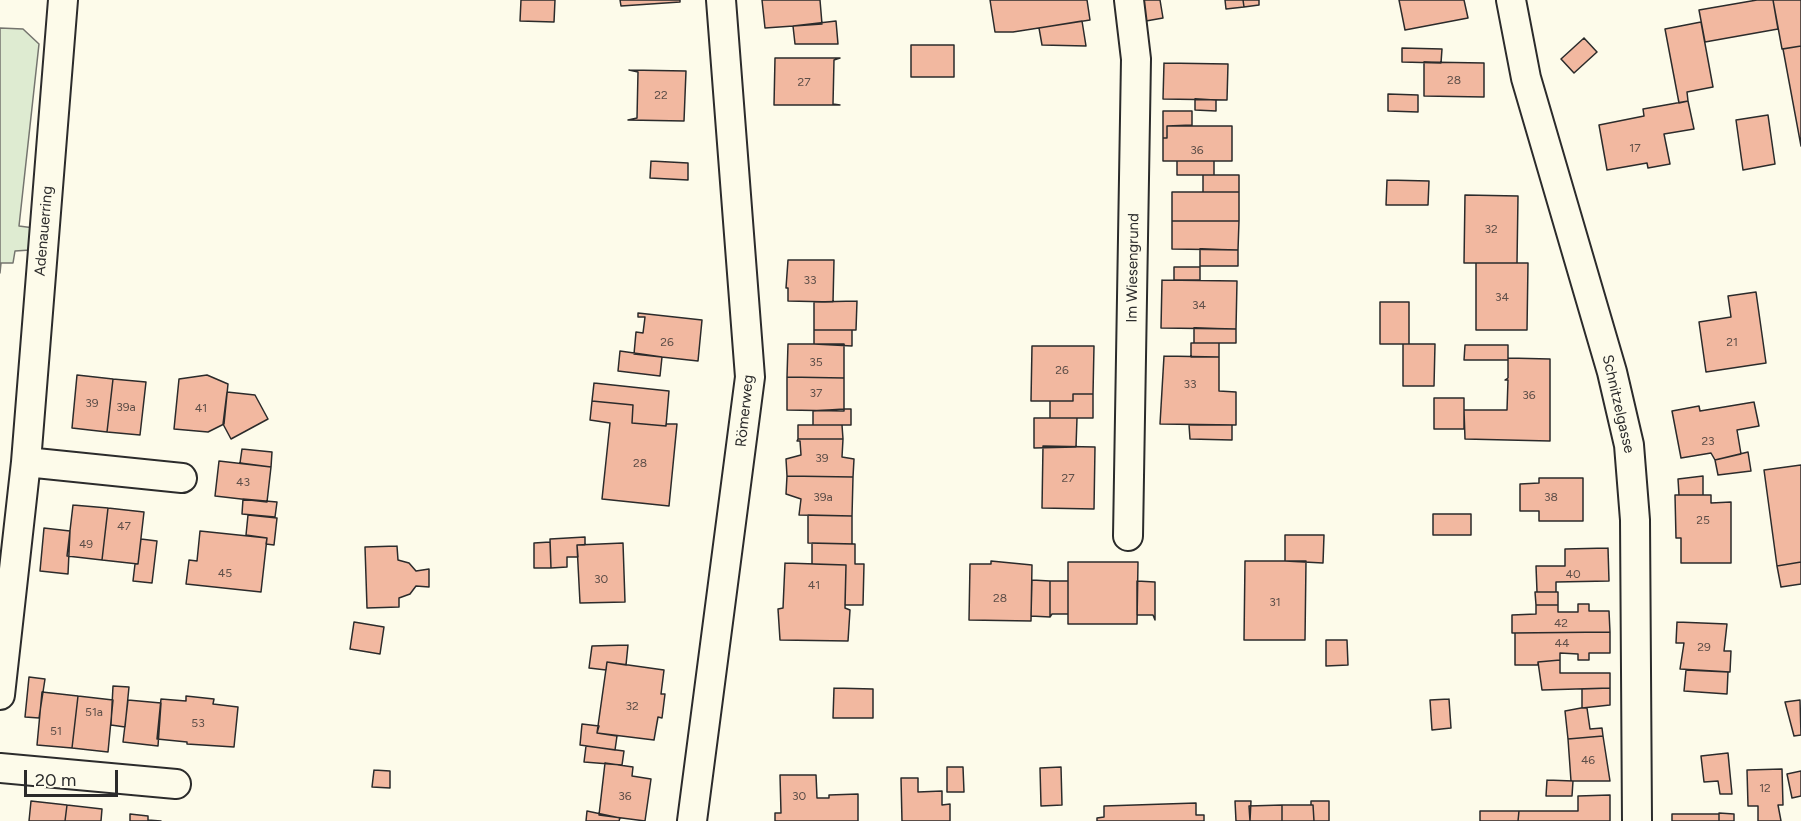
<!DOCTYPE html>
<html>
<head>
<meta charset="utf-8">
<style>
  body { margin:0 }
  #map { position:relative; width:1801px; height:821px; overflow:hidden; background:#fdfbea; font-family:Figtree,sans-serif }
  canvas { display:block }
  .scale { position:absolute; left:24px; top:770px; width:94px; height:27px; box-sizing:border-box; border:3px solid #2b2b2b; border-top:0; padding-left:8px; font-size:18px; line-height:21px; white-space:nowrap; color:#2b2b2b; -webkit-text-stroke:4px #fdfbea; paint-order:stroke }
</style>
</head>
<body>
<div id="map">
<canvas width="1801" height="821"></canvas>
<div class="scale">20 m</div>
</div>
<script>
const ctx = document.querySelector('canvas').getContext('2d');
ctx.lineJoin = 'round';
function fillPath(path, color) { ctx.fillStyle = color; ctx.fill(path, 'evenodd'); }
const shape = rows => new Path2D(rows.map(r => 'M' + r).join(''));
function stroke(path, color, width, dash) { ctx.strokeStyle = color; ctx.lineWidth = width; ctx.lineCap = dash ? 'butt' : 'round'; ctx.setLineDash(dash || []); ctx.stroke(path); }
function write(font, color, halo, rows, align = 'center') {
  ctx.font = font + ' Figtree,sans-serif'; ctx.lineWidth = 4.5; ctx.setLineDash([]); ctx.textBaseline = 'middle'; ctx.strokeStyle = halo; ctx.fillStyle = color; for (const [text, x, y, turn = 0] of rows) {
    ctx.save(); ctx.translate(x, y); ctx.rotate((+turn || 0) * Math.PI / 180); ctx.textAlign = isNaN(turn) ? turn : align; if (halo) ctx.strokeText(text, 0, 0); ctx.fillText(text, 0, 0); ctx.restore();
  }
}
const green = shape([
  [0,28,23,29,39,44,19,226,34,228,30,250,15,251,13,263,1,263,0,273,0,28]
]);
fillPath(green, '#deebd1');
stroke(green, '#74746e', 1.5);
const building = shape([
  [521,0,555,0,554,22,520,21,521,0],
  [620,0,680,0,680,2,621,6,620,0],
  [762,0,820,0,822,24,765,28,762,0],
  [990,0,1087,0,1090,20,1013,32,995,32,990,0],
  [1143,0,1160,0,1163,18,1146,21,1143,0],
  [1225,0,1243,0,1244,7,1226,9,1225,0],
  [1243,0,1259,0,1259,5,1244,7,1243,0],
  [1399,0,1464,0,1468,18,1405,30,1399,0],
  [1757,0,1773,0,1778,29,1705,42,1699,10,1757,0],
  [1773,0,1801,0,1801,46,1782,49,1773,0],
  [836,21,838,44,795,44,793,26,836,21],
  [1082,21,1086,46,1042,45,1039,28,1082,21],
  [1701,22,1713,87,1687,92,1688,101,1679,103,1665,29,1701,22],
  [1584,38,1597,52,1574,73,1561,59,1584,38],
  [911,45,954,45,954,77,911,77,911,45],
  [1801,46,1801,146,1783,49,1801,46],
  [1402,48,1442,49,1441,63,1402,62,1402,48],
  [775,58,840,58,834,60,833,104,840,105,774,105,775,58],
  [1424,62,1484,63,1484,97,1424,96,1424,62],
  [1164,63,1228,64,1227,100,1163,99,1164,63],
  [629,70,686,71,684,121,628,120,637,118,638,72,629,70],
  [1388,94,1418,95,1418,112,1388,111,1388,94],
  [1195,99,1216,100,1216,111,1195,110,1195,99],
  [1688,101,1694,129,1664,134,1670,164,1648,168,1647,163,1607,170,1599,125,1644,116,1643,109,1688,101],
  [1163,111,1192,111,1192,125,1167,126,1167,138,1163,138,1163,111],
  [1768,115,1775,164,1743,170,1736,120,1768,115],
  [1167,126,1232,126,1232,161,1163,161,1163,138,1167,138,1167,126],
  [651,161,688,163,688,180,650,178,651,161],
  [1177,161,1214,161,1214,175,1177,175,1177,161],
  [1203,175,1239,175,1239,192,1203,192,1203,175],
  [1387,180,1429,181,1428,205,1386,205,1387,180],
  [1172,192,1239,192,1239,221,1172,221,1172,192],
  [1465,195,1518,196,1517,263,1464,263,1465,195],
  [1172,221,1239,221,1238,250,1172,249,1172,221],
  [1200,249,1238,250,1238,266,1200,266,1200,249],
  [788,260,834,260,833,302,788,301,788,288,786,288,788,260],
  [1476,263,1528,263,1527,330,1476,330,1476,263],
  [1174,267,1200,267,1200,280,1174,280,1174,267],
  [1162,280,1237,281,1236,329,1161,328,1162,280],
  [1756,292,1766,363,1706,372,1699,322,1731,317,1728,296,1756,292],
  [857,301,856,330,814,330,814,302,857,301],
  [1380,302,1409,302,1409,344,1380,344,1380,302],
  [638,313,702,320,698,361,634,354,636,332,643,333,645,317,638,317,638,313],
  [1194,328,1236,329,1236,343,1194,343,1194,328],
  [814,330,852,330,852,346,814,344,814,330],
  [1191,343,1219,343,1219,357,1191,357,1191,343],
  [788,344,844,344,844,378,787,377,788,344],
  [1403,344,1435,344,1434,386,1403,386,1403,344],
  [1465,345,1508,345,1508,360,1464,360,1465,345],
  [1032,346,1094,346,1093,394,1073,394,1073,401,1031,401,1032,346],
  [620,351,662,357,660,376,618,371,620,351],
  [1164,356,1219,357,1219,391,1236,392,1236,425,1160,424,1164,356],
  [1508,358,1550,359,1550,441,1465,439,1464,410,1507,410,1508,380,1505,380,1508,378,1508,358],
  [77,375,113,379,107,432,72,428,77,375],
  [207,375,228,384,224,424,208,432,174,429,179,379,207,375],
  [787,377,844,378,844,411,787,410,787,377],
  [113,379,146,382,140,435,107,432,113,379],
  [594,383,669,391,666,426,632,423,633,405,592,401,594,383],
  [227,392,255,395,268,419,231,439,223,424,227,392],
  [1073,394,1093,394,1093,418,1050,418,1050,401,1073,401,1073,394],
  [1434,398,1464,398,1464,429,1434,429,1434,398],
  [592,401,633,405,632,423,666,426,666,424,677,424,669,506,602,499,610,423,590,420,592,401],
  [1754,402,1759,426,1737,430,1741,454,1715,460,1711,453,1681,458,1672,411,1699,406,1700,411,1754,402],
  [844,409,851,409,851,425,813,425,813,411,844,409],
  [1034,418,1077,418,1076,447,1034,448,1034,418],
  [798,425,842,425,843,439,798,439,798,425],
  [1189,425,1232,425,1232,440,1190,439,1189,425],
  [798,439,843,439,842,457,854,459,853,477,787,476,786,459,801,455,800,441,797,441,798,439],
  [1043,446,1095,447,1094,509,1042,508,1043,446],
  [242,449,272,452,271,467,240,463,242,449],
  [1748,452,1751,471,1718,475,1715,460,1748,452],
  [219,461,271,467,267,502,215,496,219,461],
  [1801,465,1801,562,1777,566,1764,470,1801,465],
  [787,476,853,477,852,516,799,515,801,499,786,494,787,476],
  [1703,476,1703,495,1679,495,1678,479,1703,476],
  [1539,478,1583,478,1583,521,1539,521,1539,511,1520,511,1520,484,1539,483,1539,478],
  [1675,495,1711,495,1711,503,1731,502,1731,563,1681,563,1681,538,1676,538,1675,495],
  [243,499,277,502,275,517,242,514,243,499],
  [73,505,108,508,102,560,67,556,73,505],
  [108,508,144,512,138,564,102,560,108,508],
  [1433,514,1471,514,1471,535,1433,535,1433,514],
  [248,515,277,518,274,545,266,544,267,538,246,535,248,515],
  [808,515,852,516,852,544,808,543,808,515],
  [44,528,70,531,68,574,40,571,44,528],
  [200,531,267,538,261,592,186,584,189,560,197,561,200,531],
  [1285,535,1324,535,1323,563,1285,561,1285,535],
  [585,537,585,545,577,545,578,557,567,557,567,567,551,568,550,539,585,537],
  [141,539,157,541,152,583,133,581,135,564,138,564,141,539],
  [550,542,551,568,534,568,534,543,550,542],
  [623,543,625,602,580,603,577,545,623,543],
  [812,543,855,544,855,564,864,564,863,605,845,605,846,565,812,564,812,543],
  [397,546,398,560,409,563,416,571,429,569,429,587,416,586,410,594,399,598,399,607,367,608,365,547,397,546],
  [1608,548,1609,581,1556,582,1556,592,1537,592,1536,566,1565,566,1565,549,1608,548],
  [991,561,1032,565,1031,621,969,620,970,564,991,564,991,561],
  [1245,561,1306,561,1305,640,1244,640,1245,561],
  [1068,562,1138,562,1137,624,1068,624,1068,562],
  [1801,562,1801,584,1781,587,1777,566,1801,562],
  [785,563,846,565,845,608,850,610,848,641,780,640,778,609,783,608,785,563],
  [1032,580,1050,581,1050,617,1031,616,1032,580],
  [1050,581,1068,581,1068,614,1052,614,1050,617,1050,581],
  [1137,581,1155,582,1155,620,1153,615,1137,615,1137,581],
  [1535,592,1558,592,1558,605,1536,605,1535,592],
  [1578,604,1589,604,1589,611,1609,611,1610,632,1512,633,1512,615,1536,614,1536,605,1558,605,1558,612,1578,612,1578,604],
  [354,622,384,627,380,654,350,649,354,622],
  [1677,622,1727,624,1724,651,1731,651,1730,672,1680,669,1684,643,1676,643,1677,622],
  [1610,632,1610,653,1589,653,1589,660,1578,660,1578,654,1560,653,1560,660,1538,662,1538,665,1515,665,1515,633,1610,632],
  [1326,640,1347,640,1348,665,1326,666,1326,640],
  [628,645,626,665,607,662,606,670,589,668,592,646,628,645],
  [1560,660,1560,673,1610,673,1610,688,1542,690,1538,662,1560,660],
  [607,662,664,670,661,694,665,694,662,718,658,717,654,740,597,733,607,662],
  [1686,670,1728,672,1727,694,1684,691,1686,670],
  [29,677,45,679,39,718,25,717,29,677],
  [113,686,129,687,125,727,111,725,113,686],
  [834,688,873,689,873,718,833,718,834,688],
  [1610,688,1610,705,1582,708,1582,689,1610,688],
  [42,692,78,696,72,748,37,745,42,692],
  [78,696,113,700,108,752,72,748,78,696],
  [186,696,214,699,213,704,238,707,234,747,187,744,187,742,157,739,161,699,186,701,186,696],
  [1449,699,1451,728,1432,730,1430,700,1449,699],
  [128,700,161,703,158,746,123,742,128,700],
  [1800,700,1801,735,1794,736,1785,702,1800,700],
  [1581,708,1587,708,1590,729,1602,728,1603,736,1568,739,1565,711,1581,708],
  [582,724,599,726,597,733,617,736,615,750,580,745,582,724],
  [1603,736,1610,781,1571,781,1568,739,1603,736],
  [586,746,624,751,622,765,584,762,586,746],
  [1728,753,1732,794,1720,794,1718,781,1704,782,1701,756,1728,753],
  [605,763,633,767,632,776,651,779,645,821,599,815,605,763],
  [947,767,963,767,964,792,947,792,947,767],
  [1061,767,1062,805,1041,806,1040,768,1061,767],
  [1782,769,1783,805,1778,805,1781,821,1758,821,1758,806,1748,806,1747,770,1782,769],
  [374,770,390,771,390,788,372,787,374,770],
  [1801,771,1801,796,1792,798,1787,774,1801,771],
  [780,775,816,775,817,798,829,798,829,795,858,794,858,821,775,821,775,813,781,813,780,775],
  [901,778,918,778,918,792,942,791,942,805,950,804,950,821,902,821,901,778],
  [1547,780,1573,781,1572,796,1546,796,1547,780],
  [1610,795,1610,821,1518,821,1519,811,1578,811,1578,796,1610,795],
  [31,801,67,805,65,821,29,821,31,801],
  [1235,801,1251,801,1250,821,1236,821,1235,801],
  [1311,801,1329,801,1329,821,1314,821,1313,805,1311,805,1311,801],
  [1196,803,1196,815,1204,815,1204,821,1097,821,1097,818,1104,817,1104,806,1196,803],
  [67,805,102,809,101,821,65,821,67,805],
  [1282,805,1313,805,1314,821,1282,821,1282,805],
  [1282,805,1282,821,1250,821,1249,806,1282,805],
  [587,811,620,818,619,821,586,821,587,811],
  [1480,811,1519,811,1518,821,1480,821,1480,811],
  [1719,813,1734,814,1734,821,1719,821,1719,813],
  [130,814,148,816,148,820,161,821,130,821,130,814],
  [1672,814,1719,814,1719,821,1672,821,1672,814]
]);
fillPath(building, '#f2b8a0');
stroke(building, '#2b2b2b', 1.5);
const street = shape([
  [1511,0,1526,78,1612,372,1629,445,1635,520,1637,821],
  [26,462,182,478],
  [1128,536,1136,59,1129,0],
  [0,695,26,462,63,0],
  [0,768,176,784],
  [692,821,750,377,721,0]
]);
stroke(street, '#2b2b2b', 32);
stroke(street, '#fdfbea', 28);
write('12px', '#5d4e48', null, [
  ["28",1454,80],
  ["27",804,82],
  ["22",661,95],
  ["17",1635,148],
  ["36",1197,150],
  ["32",1491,229],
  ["33",810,280],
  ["34",1502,297],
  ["34",1199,305],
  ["26",667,342],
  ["21",1732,342],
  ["35",816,362],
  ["26",1062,370],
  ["33",1190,384],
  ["37",816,393],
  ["36",1529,395],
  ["39",92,403],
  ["39a",126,407],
  ["41",201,408],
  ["23",1708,441],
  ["39",822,458],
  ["28",640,463],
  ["27",1068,478],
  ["43",243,482],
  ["39a",823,497],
  ["38",1551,497],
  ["25",1703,520],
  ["47",124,526],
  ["49",86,544],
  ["45",225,573],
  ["40",1573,574],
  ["30",601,579],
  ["41",814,585],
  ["28",1000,598],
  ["31",1275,602],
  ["42",1561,623],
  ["44",1562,643],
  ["29",1704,647],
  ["32",632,706],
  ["51a",94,712],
  ["53",198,723],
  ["51",56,731],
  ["46",1588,760],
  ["12",1765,788],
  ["36",625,796],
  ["30",799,796]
]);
write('15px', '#2b2b2b', '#fdfbea', [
  ["Adenauerring",44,231,-85],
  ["Im Wiesengrund",1133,268,-89],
  ["Schnitzelgasse",1618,404,77],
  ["Römerweg",745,411,-84]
]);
</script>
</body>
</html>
